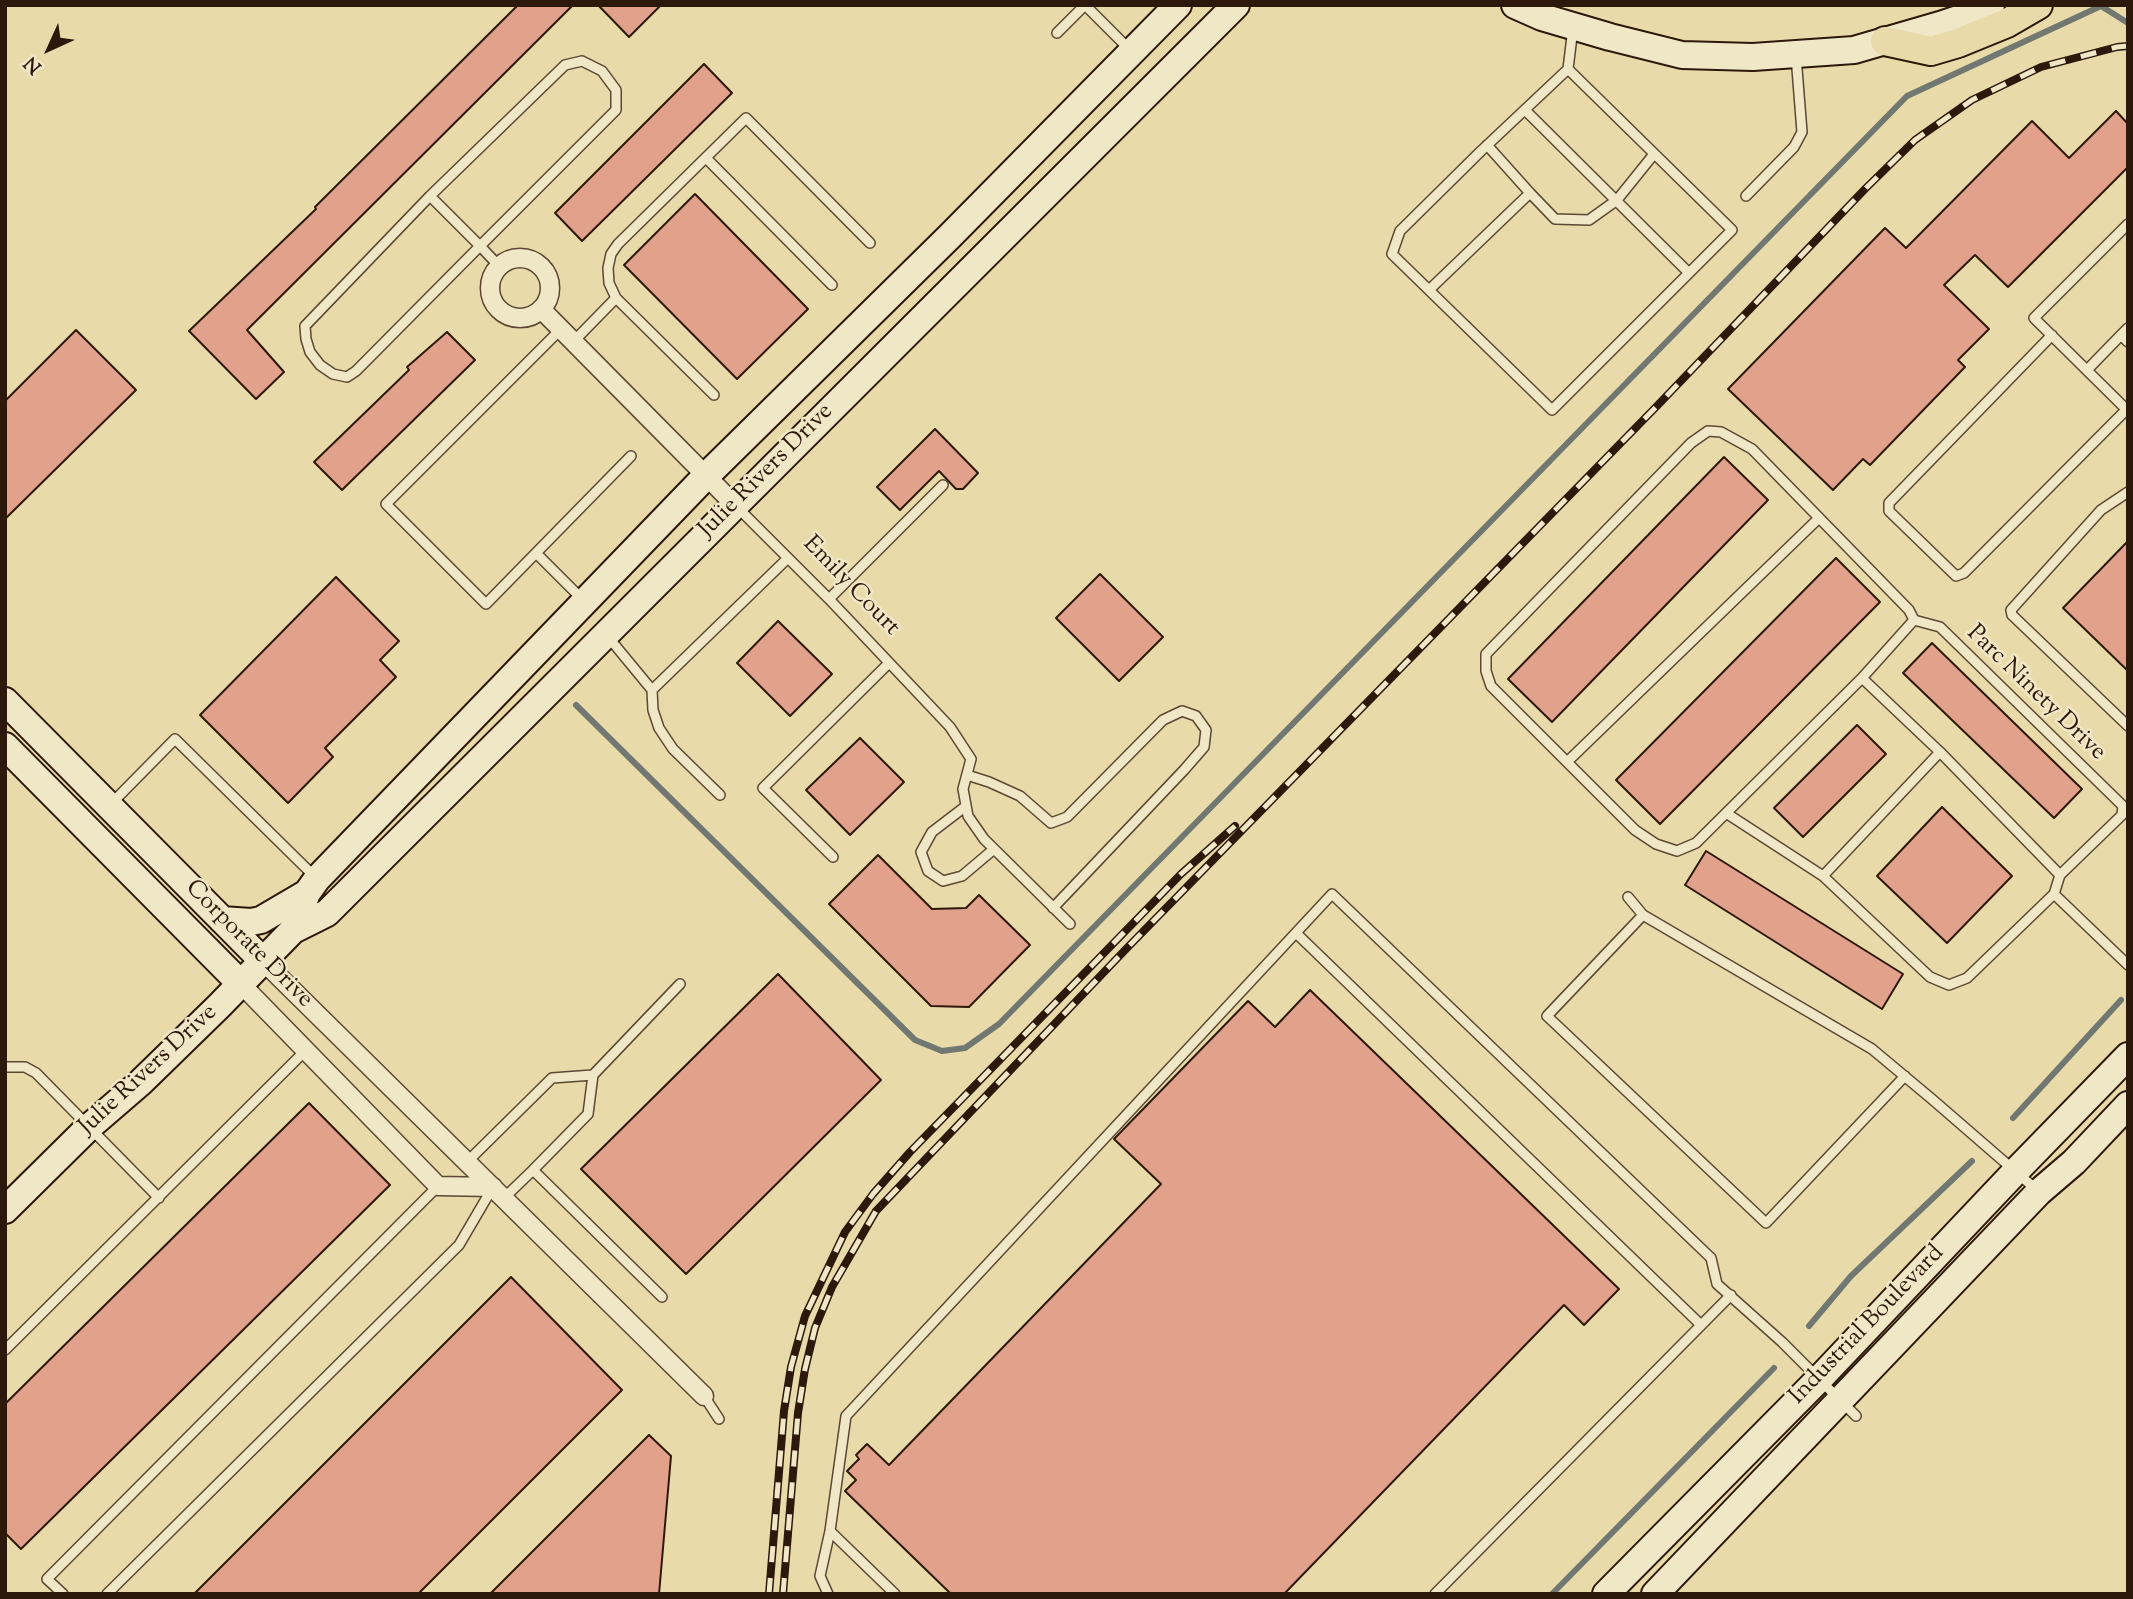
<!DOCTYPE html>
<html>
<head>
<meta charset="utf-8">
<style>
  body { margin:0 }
  #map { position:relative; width:2133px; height:1599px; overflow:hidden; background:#e8daa9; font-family:"Sorts Mill Goudy",serif }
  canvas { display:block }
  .frame { position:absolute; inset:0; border:7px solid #2d180c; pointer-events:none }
  .north { position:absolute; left:14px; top:14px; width:70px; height:70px; -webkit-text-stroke:5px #f0e7c7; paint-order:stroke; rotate:225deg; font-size:19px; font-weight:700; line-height:28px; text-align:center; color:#2d180c }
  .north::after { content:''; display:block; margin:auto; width:24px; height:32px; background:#2d180c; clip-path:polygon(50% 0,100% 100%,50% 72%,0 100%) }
</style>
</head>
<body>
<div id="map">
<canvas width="2133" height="1599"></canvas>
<div class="frame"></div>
<div class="north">N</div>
</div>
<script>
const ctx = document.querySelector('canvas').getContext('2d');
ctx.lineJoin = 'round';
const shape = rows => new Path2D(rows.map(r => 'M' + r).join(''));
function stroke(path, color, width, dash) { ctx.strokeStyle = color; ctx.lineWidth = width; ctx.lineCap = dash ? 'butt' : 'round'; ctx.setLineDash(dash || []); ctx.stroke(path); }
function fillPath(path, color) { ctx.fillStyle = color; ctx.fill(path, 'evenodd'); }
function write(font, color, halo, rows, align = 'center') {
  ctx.font = font + ' "Sorts Mill Goudy",serif'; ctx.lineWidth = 5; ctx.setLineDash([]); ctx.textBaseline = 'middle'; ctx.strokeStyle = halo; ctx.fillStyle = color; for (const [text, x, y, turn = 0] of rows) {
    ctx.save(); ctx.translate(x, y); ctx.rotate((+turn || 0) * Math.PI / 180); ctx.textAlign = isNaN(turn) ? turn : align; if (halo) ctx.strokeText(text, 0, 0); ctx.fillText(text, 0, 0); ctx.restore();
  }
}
stroke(shape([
  [576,705,915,1040,942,1051,965,1048,999,1024,1907,96,2101,6,2128,23],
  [2013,1118,2121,1000],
  [1809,1326,1851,1276,1972,1161],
  [1552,1594,1774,1368]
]), '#717771', 6);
const building = shape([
  [518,5,573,5,247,330,284,372,256,399,189,331,316,209,315,207,518,5],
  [598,5,661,5,629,37,598,5],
  [704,64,732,93,582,241,555,213,704,64],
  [2116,111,2128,124,2128,167,2008,287,1975,255,1944,285,1989,329,1958,360,1965,367,1870,465,1863,459,1833,490,1728,389,1885,228,1906,248,2032,121,2069,158,2116,111],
  [695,194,808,309,737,379,624,265,695,194],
  [76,330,136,390,5,519,5,401,76,330],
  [447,332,475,360,342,490,314,462,409,370,407,367,447,332],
  [935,429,978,473,963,489,956,489,939,471,900,510,877,487,935,429],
  [1724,457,1768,500,1552,722,1508,679,1724,457],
  [2128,541,2128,671,2063,608,2128,541],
  [1836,558,1880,602,1660,824,1616,780,1836,558],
  [1100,574,1163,637,1119,681,1056,618,1100,574],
  [336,577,399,641,380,660,396,677,325,748,333,757,288,803,200,715,336,577],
  [778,621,832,674,790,716,737,663,778,621],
  [1932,643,2082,789,2054,818,1903,673,1932,643],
  [1857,725,1886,754,1803,837,1774,808,1857,725],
  [860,738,904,782,850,835,806,790,860,738],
  [1942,807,2012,876,1947,943,1877,876,1942,807],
  [1706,851,1903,974,1882,1009,1685,885,1706,851],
  [878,855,932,909,966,908,979,895,1030,945,969,1007,931,1006,829,904,878,855],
  [778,974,881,1080,686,1274,581,1169,778,974],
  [1310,990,1619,1289,1584,1325,1564,1305,1284,1594,951,1594,845,1491,856,1480,847,1471,859,1459,856,1455,867,1444,889,1465,1161,1184,1114,1139,1248,1001,1275,1027,1310,990],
  [309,1103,390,1185,21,1549,5,1533,5,1404,309,1103],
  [511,1277,622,1390,418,1594,194,1594,511,1277],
  [649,1435,671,1456,659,1594,490,1594,649,1435]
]);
fillPath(building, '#e2a18a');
stroke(building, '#2d180c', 2);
const lane = shape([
  [1085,5,1131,51],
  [1057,33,1085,5],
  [1568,69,1732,230,1552,410,1392,254,1400,231,1481,151,1568,69,1573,28],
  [1525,110,1689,273],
  [706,158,832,285],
  [1530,193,1555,219,1589,220,1617,200,1654,154],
  [430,196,305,326,306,339,310,352,320,365,333,374,347,377,356,371,480,246,616,110,616,90,602,71,582,61,565,65,430,196,480,246,499,266],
  [1746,196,1794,147,1802,132,1796,56],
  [2128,224,2034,318,2128,411],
  [1429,290,1530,193,1487,145],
  [2128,328,2121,335,2128,342],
  [561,329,386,504,486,604,631,456],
  [2052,335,1889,503,1889,511,1956,576,1964,573,2127,409],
  [574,341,616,298],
  [2087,370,2121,335],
  [714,395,616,298,609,283,608,268,611,254,618,244,746,118,870,243],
  [1708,431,1721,432,1752,449,1909,610,1914,620,1862,678,1696,843,1677,851,1656,844,1635,830,1491,686,1486,671,1486,654,1691,443,1708,431],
  [2128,492,2101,510,2011,610,2012,615,2128,726],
  [737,507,829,599,950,727,971,759,963,789,968,816,984,839,1070,924],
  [536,553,584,601],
  [829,599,943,485],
  [1914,620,1940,627,2123,806,2122,815,2060,875],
  [609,638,652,690],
  [1862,678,1940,752,2060,875,2054,894,2128,965],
  [1940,752,1823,876,1930,977,1949,985,1967,978,2054,894],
  [1567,762,1819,518],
  [967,775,989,782,1020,796,1051,823,1067,817,1163,720,1182,711,1196,716,1206,730,1204,747,1184,770,1053,908],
  [720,795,673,749,659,728,653,710,652,690,788,558],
  [110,805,175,739,315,877],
  [966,806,932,832,921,852,928,871,943,881,962,876,994,849],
  [1726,813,1823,876],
  [833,857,763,788,889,663],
  [1628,897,1643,915],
  [1296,933,1701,1325],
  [5,1067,25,1067,36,1073,159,1198],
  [1905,1076,1766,1223,1547,1016,1643,915,1872,1049,1933,1100,2038,1191],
  [467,1162,552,1078,593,1075],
  [533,1170,588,1114,593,1075,680,984],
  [504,1198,533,1170,662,1297],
  [5,1350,307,1049],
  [704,1396,719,1419],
  [63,1594,47,1579,438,1186],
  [107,1594,459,1245,493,1187],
  [828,1594,820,1576,830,1531],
  [895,1594,830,1531,846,1416,1332,894,1711,1258,1717,1284,1782,1342,1856,1416],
  [1435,1594,1731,1295]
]);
const street = shape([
  '490 288a30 30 0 1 1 60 0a30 30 0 1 1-60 0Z',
  [541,309,734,504],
  [264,962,704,1396],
  [241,984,438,1186,493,1187]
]);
const secondary = shape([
  [1515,5,1542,17,1610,37,1682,55,1753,57,1854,50,1940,25,1985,10,1991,5],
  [5,701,264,962],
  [5,746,241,984],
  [222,920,251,922,261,920,307,893],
  [293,930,307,893,317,879,706,476,950,236,1178,5],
  [5,1210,89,1127,140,1083,219,1006,293,930,327,913,1236,5],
  [1606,1594,1820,1378,2016,1171,2128,1056],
  [1655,1594,2039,1192,2074,1162,2128,1105]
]);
const primary = shape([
  [1885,41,1931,51,1958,43,2007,23,2038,5]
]);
stroke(lane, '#5c4833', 12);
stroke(street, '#5c4833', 21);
stroke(secondary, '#2d180c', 30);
stroke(primary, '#2d180c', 32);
stroke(lane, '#f0e7c7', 9);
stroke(street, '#f0e7c7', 18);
stroke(secondary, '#f0e7c7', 26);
stroke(primary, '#e8daa9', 28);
const rail = shape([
  [769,1594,784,1411,791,1367,805,1316,845,1232,873,1194,910,1152,1181,874,1235,826],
  [783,1594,798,1413,805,1369,815,1328,832,1287,876,1211,1127,948,1655,408,1866,188,1915,140,1972,100,2041,67,2117,47,2128,46]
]);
stroke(rail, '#2d180c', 8);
stroke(rail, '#f0e7c7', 5, [16]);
write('24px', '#2d180c', '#f0e7c7', [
  ["Julie Rivers Drive",767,472,-45],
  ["Emily Court",850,587,46],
  ["Parc Ninety Drive",2035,694,44],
  ["Corporate Drive",248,945,45],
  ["Julie Rivers Drive",149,1071,-43],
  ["Industrial Boulevard",1868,1326,-46]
]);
</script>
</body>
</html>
